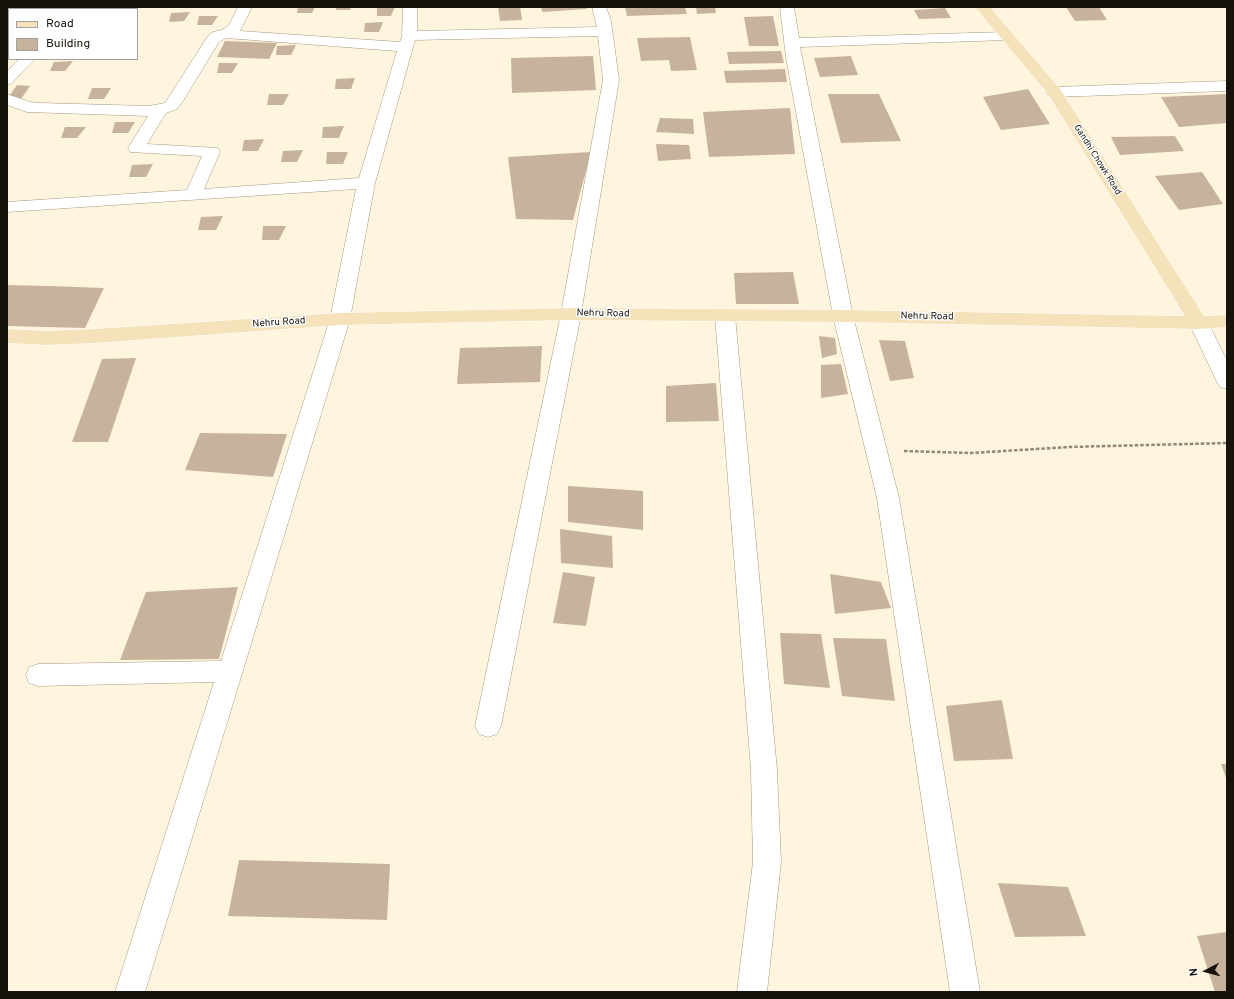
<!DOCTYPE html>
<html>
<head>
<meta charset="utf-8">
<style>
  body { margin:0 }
  #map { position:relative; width:1234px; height:999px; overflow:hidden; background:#fff4de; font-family:Overpass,sans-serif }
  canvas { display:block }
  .frame { position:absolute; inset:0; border:8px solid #18130a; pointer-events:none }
  .legend { position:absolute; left:8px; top:8px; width:130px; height:52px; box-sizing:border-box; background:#fff; border:1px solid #a3a19d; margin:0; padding:5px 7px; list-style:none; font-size:12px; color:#18130a }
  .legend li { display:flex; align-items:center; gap:8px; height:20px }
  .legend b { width:20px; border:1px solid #a3a19d }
  .north { position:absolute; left:1186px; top:951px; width:40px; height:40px; -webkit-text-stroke:3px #fff; paint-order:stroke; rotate:264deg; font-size:11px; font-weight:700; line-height:16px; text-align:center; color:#18130a }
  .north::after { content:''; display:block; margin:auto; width:14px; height:18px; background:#18130a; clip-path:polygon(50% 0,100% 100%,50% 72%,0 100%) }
</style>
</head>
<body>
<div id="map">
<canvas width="1234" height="999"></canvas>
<div class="frame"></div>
<ul class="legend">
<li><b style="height:5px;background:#f5e2ba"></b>Road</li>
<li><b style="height:11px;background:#c7b39c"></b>Building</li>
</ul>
<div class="north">N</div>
</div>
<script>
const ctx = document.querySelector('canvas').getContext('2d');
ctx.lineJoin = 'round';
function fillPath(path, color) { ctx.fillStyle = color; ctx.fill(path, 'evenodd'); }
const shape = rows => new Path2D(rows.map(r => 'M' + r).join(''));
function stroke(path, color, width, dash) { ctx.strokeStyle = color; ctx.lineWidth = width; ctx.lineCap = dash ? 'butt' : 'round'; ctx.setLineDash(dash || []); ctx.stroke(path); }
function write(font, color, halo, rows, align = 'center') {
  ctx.font = font + ' Overpass,sans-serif'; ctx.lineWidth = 3; ctx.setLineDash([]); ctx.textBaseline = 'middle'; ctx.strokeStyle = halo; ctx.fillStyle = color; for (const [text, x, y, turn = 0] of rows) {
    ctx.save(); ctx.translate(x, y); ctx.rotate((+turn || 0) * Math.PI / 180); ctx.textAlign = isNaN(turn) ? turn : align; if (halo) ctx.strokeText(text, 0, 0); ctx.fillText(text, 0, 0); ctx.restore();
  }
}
fillPath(shape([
  [7,7,60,7,59,9,9,9,9,17,7,17],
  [298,7,315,7,312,13,297,13],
  [336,7,351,7,350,10,336,10],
  [377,7,395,7,391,16,377,16],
  [498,7,520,7,522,20,500,21],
  [541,7,587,7,587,9,542,12],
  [625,7,685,7,687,14,627,16],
  [696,7,715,7,716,13,697,14],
  [1066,7,1099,7,1107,20,1075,21],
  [945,8,951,18,919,19,914,10],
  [190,12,184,21,169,22,171,13],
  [199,16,218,16,212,25,197,25],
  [773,16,779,46,749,46,744,17],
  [383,22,379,32,364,32,365,23],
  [690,37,697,70,671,71,669,60,641,61,637,38],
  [225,41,277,43,269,59,217,57],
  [296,45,291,55,276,55,277,46],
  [781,51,784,63,729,64,727,52],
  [593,56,596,90,512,93,511,58],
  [851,56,858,75,820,77,814,58],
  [73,61,65,71,50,71,54,62],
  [219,63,238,63,232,73,217,73],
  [785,69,787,82,726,83,724,71],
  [355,78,351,89,335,89,336,79],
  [17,85,30,86,21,99,8,98],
  [92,88,111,88,104,99,88,99],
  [1028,89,1050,124,1001,130,983,97],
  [269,94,289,94,283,105,267,105],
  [828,94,879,94,901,141,841,143],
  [1227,94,1227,123,1179,127,1161,97],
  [790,108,795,154,709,157,703,112],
  [660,118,693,119,694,134,656,132],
  [115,122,135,122,128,133,112,133],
  [344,126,339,138,322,138,323,127],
  [65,127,86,127,77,138,61,138],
  [1175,136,1184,151,1120,155,1111,137],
  [264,139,258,151,242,151,244,140],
  [656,144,689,145,691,159,658,161],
  [303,150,297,162,281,162,283,151],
  [327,152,348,152,343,164,326,164],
  [591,152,573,220,516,219,508,157],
  [153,164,146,177,129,177,132,165],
  [1202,172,1223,204,1179,210,1155,176],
  [223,216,216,230,198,230,201,217],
  [263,226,286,226,279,240,262,240],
  [793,272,799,304,736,304,734,273],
  [7,285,50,286,104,288,85,328,7,326],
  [819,336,835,338,837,354,822,358],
  [879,340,905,341,914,378,890,381],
  [542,346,540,382,457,384,460,348],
  [136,358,108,442,72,442,102,359],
  [841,364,848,394,821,398,821,365],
  [716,383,719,421,666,422,666,386],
  [200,433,287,434,273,477,185,470],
  [568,486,643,491,643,530,568,522],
  [560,529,612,536,613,568,561,563],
  [563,572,595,577,586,626,553,623],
  [830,574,881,582,891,608,835,614],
  [238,587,219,659,120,660,146,592],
  [780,633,821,634,830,688,784,684],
  [833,638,886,639,895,701,842,696],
  [1002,700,1013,759,954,761,946,706],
  [1221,764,1227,764,1227,781],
  [239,860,390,864,387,920,228,916],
  [998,883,1068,887,1086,936,1015,937],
  [1227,932,1227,992,1215,992,1197,936]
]), '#c7b39c');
const minor = shape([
  [70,7,84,7,83,9,69,9,70,7],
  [238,7,252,7,240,31,400,42,402,36,403,7,417,7,417,31,597,27,592,7,606,7,611,21,619,80,581,314,501,726,497,734,488,737,479,734,475,726,561,314,603,80,598,36,415,40,375,183,350,319,145,992,115,992,214,682,38,686,29,683,26,675,29,667,38,664,221,661,330,319,356,189,7,212,7,202,187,190,202,156,130,152,128,148,148,116,27,112,7,105,7,94,30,102,39,103,149,106,165,103,208,36,213,32,222,30,229,25,238,7],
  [226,38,397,51,359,178,204,189,220,152,218,148,147,144,166,113,177,109,183,101,219,42,226,38],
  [780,7,794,7,799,38,1006,32,1011,33,1013,36,1011,39,1006,40,800,47,853,316,899,498,980,992,950,992,877,498,833,316,786,57,780,7],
  [19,59,35,59,12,83,7,85,7,71,19,59],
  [1227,81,1227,91,1054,97,1048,95,1046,92,1048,89,1054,87,1227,81],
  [725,310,732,311,735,316,777,770,781,862,767,992,737,992,753,862,751,770,715,316,718,311,725,310],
  [1199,317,1206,318,1227,361,1227,389,1220,387,1217,382,1189,323,1192,318,1199,317]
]);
const major = shape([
  [975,7,990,7,1060,89,1204,316,1227,315,1227,327,1199,329,843,322,571,320,340,325,95,343,46,345,7,343,7,329,46,331,95,329,340,313,571,308,843,310,1185,316,1048,94,975,7]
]);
stroke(minor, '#a5987f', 1);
stroke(major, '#fff', 1);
stroke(shape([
  [904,451,971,453,1069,447,1227,443]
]), '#8e8676', 2.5, [3.5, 2]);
fillPath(minor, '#fff');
fillPath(major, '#f5e2ba');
write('9px', '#18130a', '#fff', [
  ["Gandhi Chowk Road",1097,160,58]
]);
write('10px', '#18130a', '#fff', [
  ["Nehru Road",603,314,1],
  ["Nehru Road",927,317,1],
  ["Nehru Road",279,323,-4]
]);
</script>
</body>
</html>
